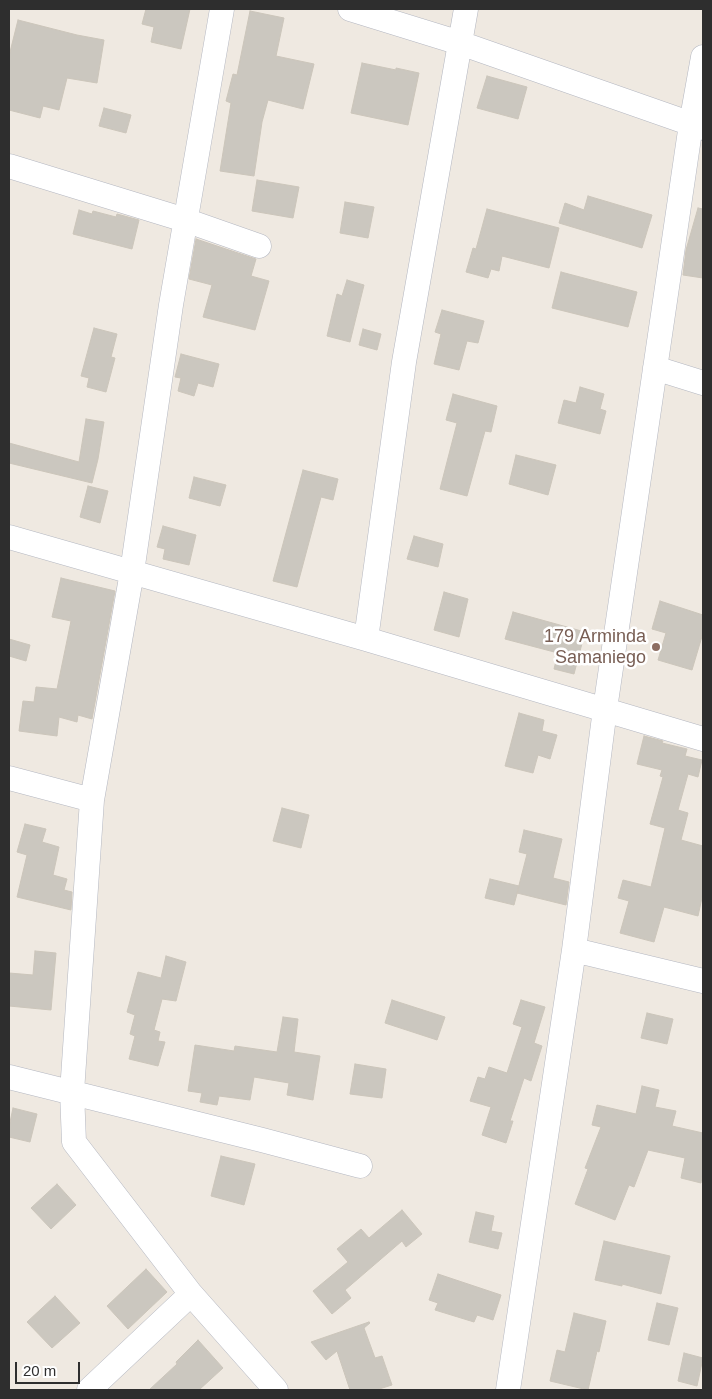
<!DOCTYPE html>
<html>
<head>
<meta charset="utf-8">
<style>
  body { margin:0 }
  #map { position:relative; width:712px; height:1399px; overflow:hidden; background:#efe9e1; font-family:Arial,sans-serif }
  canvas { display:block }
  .frame { position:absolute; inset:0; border:10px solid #2e2e2e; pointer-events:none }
  .scale { position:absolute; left:15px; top:1362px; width:65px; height:22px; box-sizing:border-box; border:2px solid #2e2e2e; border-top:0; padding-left:6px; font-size:15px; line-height:18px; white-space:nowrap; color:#2e2e2e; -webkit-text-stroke:4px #fff; paint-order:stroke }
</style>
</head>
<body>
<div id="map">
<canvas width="712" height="1399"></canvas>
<div class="frame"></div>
<div class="scale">20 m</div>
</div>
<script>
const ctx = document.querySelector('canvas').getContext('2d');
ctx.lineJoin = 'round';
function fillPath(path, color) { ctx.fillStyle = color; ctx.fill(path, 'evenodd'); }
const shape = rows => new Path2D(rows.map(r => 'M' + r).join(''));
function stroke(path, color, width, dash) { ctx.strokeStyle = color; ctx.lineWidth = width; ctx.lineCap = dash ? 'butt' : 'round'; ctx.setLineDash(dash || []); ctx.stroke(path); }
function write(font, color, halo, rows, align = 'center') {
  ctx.font = font + ' Arial,sans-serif'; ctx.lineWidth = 5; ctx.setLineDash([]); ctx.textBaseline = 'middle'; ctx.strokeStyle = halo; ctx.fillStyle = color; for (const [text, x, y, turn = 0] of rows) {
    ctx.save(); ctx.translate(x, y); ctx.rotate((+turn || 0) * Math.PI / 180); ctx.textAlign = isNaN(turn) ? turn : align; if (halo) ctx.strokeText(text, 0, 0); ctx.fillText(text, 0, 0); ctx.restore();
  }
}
const building = shape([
  [146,9,190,9,181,49,151,42,154,27,142,24,146,9],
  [250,11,284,18,276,56,314,64,303,109,268,100,262,122,254,176,220,171,231,103,226,101,233,74,237,75,250,11],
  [18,20,77,35,104,40,97,83,67,78,59,110,43,106,40,118,9,110,9,56,18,20],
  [362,63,396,70,396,68,419,73,408,125,351,113,362,63],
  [487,76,527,87,518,119,477,108,487,76],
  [104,108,131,115,126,133,99,126,104,108],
  [257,180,299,187,293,218,252,211,257,180],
  [588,196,652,215,642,248,559,223,565,203,584,210,588,196],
  [345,202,374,207,368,238,340,233,345,202],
  [698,208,703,209,703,278,683,275,686,250,698,208],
  [487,209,559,228,549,268,502,256,499,271,491,269,488,278,466,272,473,248,476,249,487,209],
  [79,210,92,214,93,211,116,217,117,214,139,220,132,249,73,234,79,210],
  [196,239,256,259,251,276,269,281,255,330,203,317,212,285,189,279,196,239],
  [561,272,637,292,628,327,552,308,561,272],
  [347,280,364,285,350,342,327,336,337,294,342,296,347,280],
  [442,310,484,321,478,343,467,341,459,370,434,364,441,334,435,332,442,310],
  [94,328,117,334,111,357,115,358,106,392,87,387,89,378,81,376,94,328],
  [363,329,381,334,377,350,359,345,363,329],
  [181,354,219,364,213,387,198,383,194,396,178,391,181,378,175,377,181,354],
  [580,387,604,394,600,409,606,411,600,434,558,423,564,400,576,403,580,387],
  [453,394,497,406,491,432,485,431,467,496,440,489,457,423,446,420,453,394],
  [86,419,104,422,98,459,92,483,9,463,9,443,79,462,86,419],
  [516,455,556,465,548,495,509,484,516,455],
  [303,470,338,479,333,500,321,497,297,587,273,581,303,470],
  [194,477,226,485,220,506,189,498,194,477],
  [88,486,108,491,100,523,80,517,88,486],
  [163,526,196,535,189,565,163,559,165,549,157,547,163,526],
  [414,536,443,544,438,567,407,559,414,536],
  [61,578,115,591,92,719,78,715,77,722,59,717,57,736,19,731,23,701,34,702,36,687,57,689,71,621,52,617,61,578],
  [444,592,468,599,459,637,434,630,444,592],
  [660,601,703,615,703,633,692,670,658,660,666,633,652,629,660,601],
  [513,612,585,632,574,674,554,669,558,653,505,639,513,612],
  [9,639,30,645,26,661,9,656,9,639],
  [519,713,544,720,542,731,557,735,550,759,538,755,533,773,505,766,519,713],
  [644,736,663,741,662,743,687,749,685,756,702,760,698,777,688,774,678,810,688,813,681,840,703,846,703,893,698,916,664,907,654,942,620,933,629,901,618,898,623,880,651,887,665,828,650,824,663,777,660,776,662,770,637,764,644,736],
  [282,808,309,815,301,848,273,841,282,808],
  [25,824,46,829,42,842,59,847,53,875,67,879,64,890,72,892,71,910,17,897,27,855,17,852,25,824],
  [524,830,562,839,553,878,569,882,566,905,517,893,527,854,519,852,524,830],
  [490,879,519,886,514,905,485,898,490,879],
  [35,951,56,953,51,1010,9,1006,9,973,33,975,35,951],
  [166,956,186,962,176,1001,162,999,154,1030,160,1032,158,1041,165,1042,158,1066,129,1059,135,1036,130,1034,135,1015,127,1012,138,972,161,978,166,956],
  [392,1000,445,1017,437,1040,385,1023,392,1000],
  [521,1000,545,1007,534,1043,542,1046,531,1081,524,1078,510,1121,513,1121,506,1143,482,1135,491,1107,470,1101,478,1077,485,1079,489,1067,507,1073,522,1027,513,1024,521,1000],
  [647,1013,673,1019,667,1044,641,1038,647,1013],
  [283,1017,298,1019,294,1052,320,1056,313,1100,287,1095,289,1083,254,1077,250,1100,219,1096,217,1105,200,1102,202,1093,188,1091,195,1045,234,1051,235,1046,277,1052,283,1017],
  [355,1064,386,1069,382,1098,350,1094,355,1064],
  [642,1086,659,1090,655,1107,676,1111,672,1126,703,1133,703,1172,701,1183,681,1178,685,1158,648,1150,634,1187,629,1185,615,1220,575,1204,588,1169,585,1168,601,1127,592,1125,597,1105,636,1114,642,1086],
  [13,1108,37,1114,30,1142,9,1137,9,1127,13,1108],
  [221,1156,255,1164,244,1205,211,1196,221,1156],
  [57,1184,76,1205,51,1229,31,1208,57,1184],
  [402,1210,422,1234,406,1247,402,1241,345,1290,351,1298,332,1314,313,1291,348,1262,337,1249,361,1229,369,1238,402,1210],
  [476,1212,494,1216,491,1231,502,1233,498,1249,469,1242,476,1212],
  [604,1241,670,1256,661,1294,622,1284,622,1286,595,1280,604,1241],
  [146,1269,167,1292,128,1329,107,1306,146,1269],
  [438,1274,501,1295,493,1320,477,1315,474,1322,435,1310,438,1303,429,1300,438,1274],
  [55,1296,80,1323,52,1348,27,1322,55,1296],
  [657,1303,678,1308,669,1345,648,1340,657,1303],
  [574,1313,606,1321,599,1352,597,1351,588,1390,550,1381,557,1350,565,1352,574,1313],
  [369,1322,370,1323,364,1328,375,1358,382,1356,392,1385,376,1390,350,1390,337,1351,326,1360,311,1342,369,1322],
  [198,1340,223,1368,199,1390,149,1390,177,1364,176,1362,198,1340],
  [684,1353,703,1358,697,1386,678,1381,684,1353]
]);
fillPath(building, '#cbc7bf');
stroke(building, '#cbc5ba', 1);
const minor = shape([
  [222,9,171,305,132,572,92,800,72,1092,74,1142,191,1294,276,1390],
  [350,9,460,43,703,128],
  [9,166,185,220,259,246],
  [655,368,703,383],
  [9,537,366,639,703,739],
  [366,639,404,362,466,9],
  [9,778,92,800],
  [574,950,703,981],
  [9,1077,262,1140,360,1166],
  [89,1390,191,1294],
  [508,1390,574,950,605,709,691,124,703,57]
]);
stroke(minor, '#b4b7c1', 25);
stroke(minor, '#fff', 24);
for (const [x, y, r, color] of [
  [656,647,5,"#8d6e63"]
]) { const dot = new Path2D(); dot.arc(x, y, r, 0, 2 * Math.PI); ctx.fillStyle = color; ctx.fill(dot); stroke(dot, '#fff', 2); }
write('18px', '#785e54', '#fff', [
  ["179 Arminda",646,637],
  ["Samaniego",646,658]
], 'right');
</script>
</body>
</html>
